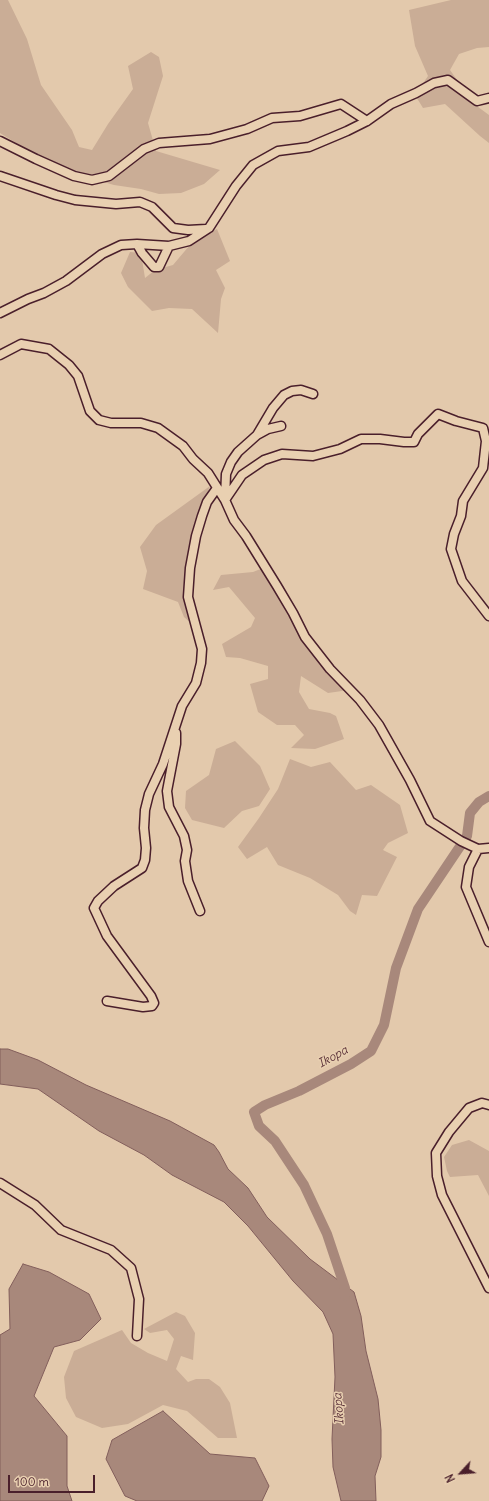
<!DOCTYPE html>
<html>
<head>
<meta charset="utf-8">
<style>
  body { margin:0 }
  #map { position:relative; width:489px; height:1501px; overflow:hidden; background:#e3c9ac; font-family:Delius,sans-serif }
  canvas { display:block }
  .north { position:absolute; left:441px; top:1453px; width:40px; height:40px; -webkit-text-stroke:3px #e9d0b1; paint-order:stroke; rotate:244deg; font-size:11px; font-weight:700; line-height:16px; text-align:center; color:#4a1f2b }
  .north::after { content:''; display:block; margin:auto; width:14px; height:18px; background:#4a1f2b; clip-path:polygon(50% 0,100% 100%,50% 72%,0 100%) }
  .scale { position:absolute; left:8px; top:1475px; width:87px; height:18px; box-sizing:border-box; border:2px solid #4a1f2b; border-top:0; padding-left:5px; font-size:12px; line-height:14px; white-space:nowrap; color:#4a1f2b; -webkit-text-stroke:3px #e9d0b1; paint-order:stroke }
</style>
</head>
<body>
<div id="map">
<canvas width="489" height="1501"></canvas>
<div class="north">N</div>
<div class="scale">100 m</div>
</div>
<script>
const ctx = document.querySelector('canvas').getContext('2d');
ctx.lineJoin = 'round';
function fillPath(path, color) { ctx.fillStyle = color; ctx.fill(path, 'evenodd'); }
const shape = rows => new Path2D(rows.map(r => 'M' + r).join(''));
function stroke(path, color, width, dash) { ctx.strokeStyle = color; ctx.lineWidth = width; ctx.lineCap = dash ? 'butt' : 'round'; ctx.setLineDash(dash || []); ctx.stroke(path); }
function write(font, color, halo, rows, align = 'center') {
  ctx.font = font + ' Delius,sans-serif'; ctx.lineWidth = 3; ctx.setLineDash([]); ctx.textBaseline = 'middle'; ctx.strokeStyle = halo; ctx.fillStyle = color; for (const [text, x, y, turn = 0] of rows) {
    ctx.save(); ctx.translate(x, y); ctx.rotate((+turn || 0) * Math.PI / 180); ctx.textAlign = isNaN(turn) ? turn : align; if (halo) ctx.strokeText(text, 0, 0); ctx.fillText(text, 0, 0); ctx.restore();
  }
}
fillPath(shape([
  [0,0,8,0,27,39,41,85,72,130,79,147,92,150,108,124,133,89,128,66,151,52,159,57,163,76,148,123,156,151,220,170,204,184,181,193,159,194,141,189,114,185,58,169,0,133],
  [451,0,489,0,489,47,477,48,459,54,450,70,474,104,489,115,489,143,480,136,445,104,423,108,415,95,428,76,415,46,409,10],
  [217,229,230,261,216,270,225,288,221,299,218,333,192,309,169,308,152,311,128,287,121,273,130,252,141,253,145,278,155,270,173,265,195,239],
  [210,486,202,506,190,583,193,625,184,617,178,602,143,589,147,571,140,547,156,525],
  [263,568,286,604,296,629,319,658,349,690,328,693,301,676,299,692,309,709,330,713,336,716,344,739,315,749,291,748,304,735,295,725,277,725,258,712,250,684,268,679,268,666,240,658,226,657,222,644,251,627,255,618,229,587,213,590,221,575,253,572],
  [235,741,260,766,270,789,259,806,242,811,224,828,192,820,185,808,186,791,209,775,216,749],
  [290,759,311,767,330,762,356,790,371,785,400,805,408,833,388,843,383,850,397,857,377,896,362,895,356,915,350,911,338,895,310,878,278,865,267,847,247,859,238,847,259,818,278,789],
  [469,1140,489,1151,489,1196,478,1175,450,1177,447,1171,444,1157,452,1145],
  [176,1312,185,1316,195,1333,193,1360,181,1356,176,1369,188,1382,196,1379,209,1379,220,1387,230,1403,237,1438,218,1438,187,1411,163,1405,128,1424,102,1428,76,1417,66,1398,64,1377,74,1351,122,1330,131,1343,148,1353,167,1361,174,1339,167,1330,150,1333,144,1329]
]), '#caad96');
const water = shape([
  [0,1049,8,1049,38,1060,86,1085,170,1121,214,1145,219,1152,228,1169,248,1188,267,1217,310,1259,354,1292,361,1316,366,1351,378,1399,381,1430,381,1457,375,1476,376,1501,341,1501,333,1467,332,1439,335,1377,333,1334,323,1312,293,1281,248,1226,224,1202,172,1175,144,1155,99,1131,38,1089,0,1084,0,1049],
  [23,1264,49,1272,89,1294,101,1319,80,1340,54,1347,34,1396,67,1436,67,1486,72,1501,0,1501,0,1335,10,1329,9,1289,23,1264],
  [163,1411,210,1454,255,1458,269,1486,262,1501,137,1501,125,1496,106,1459,112,1440,163,1411]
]);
fillPath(water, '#a8887b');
stroke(water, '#825e5b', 1);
stroke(shape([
  [345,1296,345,1288,327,1234,304,1185,275,1141,259,1126,254,1112,265,1105,299,1091,351,1064,371,1051,384,1025,396,968,418,909,467,836,470,813,479,802,489,796]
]), '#a8887b', 10);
const minor = shape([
  [0,141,36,159,74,176,92,180,109,176,144,149,159,143,210,139,247,129,272,118,300,116,341,104,367,121],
  [0,176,56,195,75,200,116,204,140,202,152,207,173,228,188,230,206,229],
  [137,244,169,246],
  [0,313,28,299,44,293,66,281,102,254,121,245,137,244,142,253,154,267,159,267,169,246,189,241,209,228,236,186,253,165,278,151,309,147,347,131,367,121,391,104,416,93,434,83,448,80,477,101,489,98],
  [0,355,21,344,49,349,69,365,78,376,90,411,99,420,111,423,141,423,158,428,183,446,193,459,208,473,225,500,234,520,246,536,277,586,293,613,305,637,330,669,360,700,379,725,410,780,430,821,461,841,478,849,489,848],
  [257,435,273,408,284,395,292,391,301,390,313,394],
  [225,499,226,474,231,462,238,452,257,435,268,429,281,426],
  [225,500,242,475,264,460,282,454,313,456,340,449,361,439,380,439,404,442,414,442,418,434,438,414,456,421,483,428,486,441,483,468,463,501,461,516,454,534,451,549,462,581,489,616],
  [176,733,176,744,167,791,169,807,184,836,187,850,185,861,188,881,200,911],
  [478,849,469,867,466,887,489,942],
  [107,1001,143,1007,152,1006,154,1003,151,996,107,936,94,908,98,901,114,886,142,868,145,860,146,848,144,828,145,810,149,794,163,764,182,706,196,683,201,663,202,649,188,597,190,568,196,536,202,516,207,502,217,488],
  [489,1105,482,1103,469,1108,449,1132,436,1153,437,1176,442,1195,489,1288],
  [0,1183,35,1205,61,1230,111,1250,131,1268,139,1299,137,1336]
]);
stroke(minor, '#4a1f2b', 11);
stroke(minor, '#e9d0b1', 8);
write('italic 12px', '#5d343b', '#e9d0b1', [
  ["Ikopa",333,1057,-29],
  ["Ikopa",339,1409,-94]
]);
</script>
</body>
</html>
